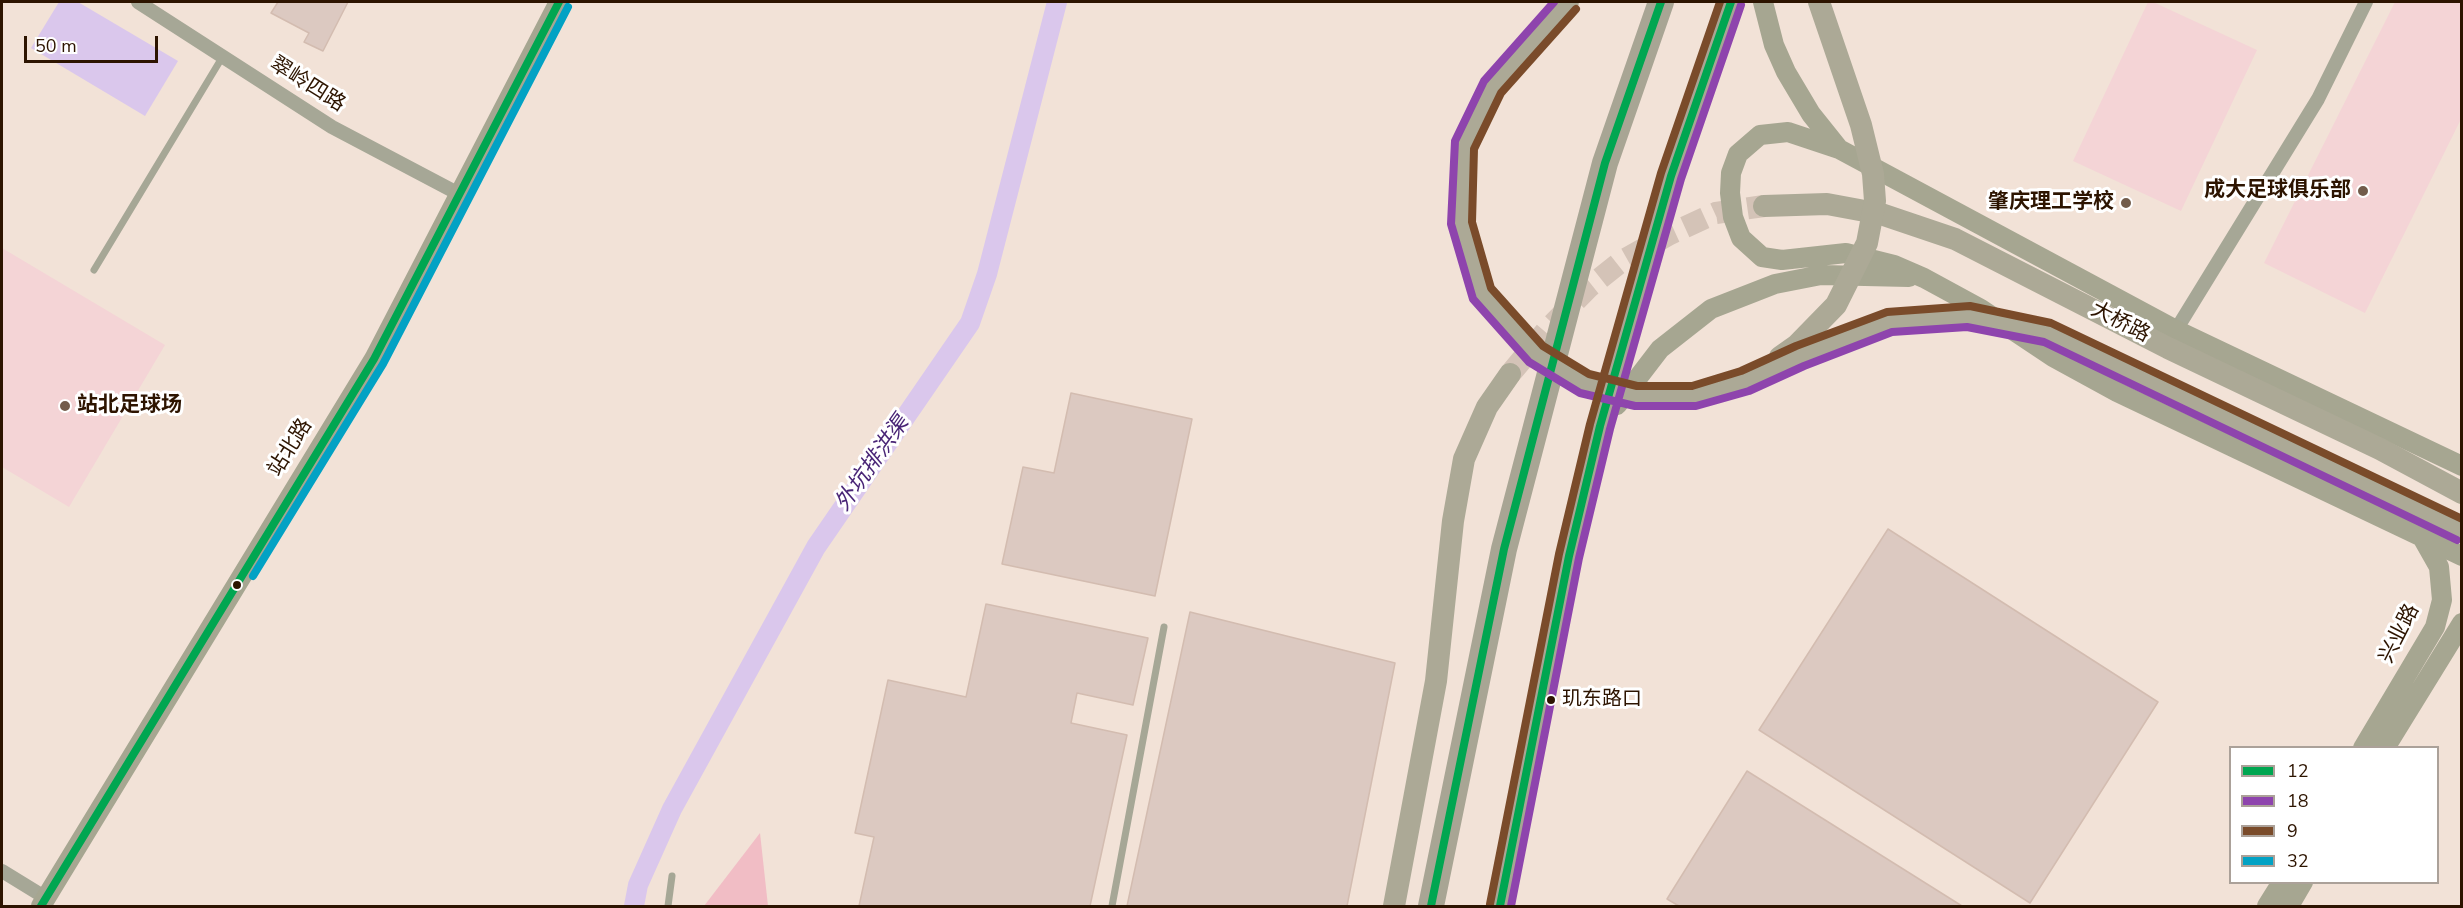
<!DOCTYPE html>
<html>
<head>
<meta charset="utf-8">
<style>
  body { margin:0 }
  #map { position:relative; width:2463px; height:908px; overflow:hidden; background:#f2e2d7; font-family:"Nunito Sans",sans-serif }
  canvas { display:block }
  .frame { position:absolute; inset:0; border:3px solid #2d1400; pointer-events:none }
  .legend { position:absolute; left:2229px; top:746px; width:210px; height:138px; box-sizing:border-box; background:#fff; border:2px solid #aba199; margin:0; padding:8px 10px; list-style:none; font-size:18px; color:#2d1400 }
  .legend li { display:flex; align-items:center; gap:12px; height:30px }
  .legend b { width:30px; border:2px solid #aba199 }
  .scale { position:absolute; left:24px; top:36px; width:134px; height:27px; box-sizing:border-box; border:3px solid #2d1400; border-top:0; padding-left:8px; font-size:18px; line-height:21px; white-space:nowrap; color:#2d1400; -webkit-text-stroke:4px #fff; paint-order:stroke }
</style>
</head>
<body>
<div id="map">
<canvas width="2463" height="908"></canvas>
<div class="frame"></div>
<ul class="legend">
<li><b style="height:8px;background:#00a651"></b>12</li>
<li><b style="height:8px;background:#8e44ad"></b>18</li>
<li><b style="height:8px;background:#7a4b2a"></b>9</li>
<li><b style="height:8px;background:#02a2c4"></b>32</li>
</ul>
<div class="scale">50 m</div>
</div>
<script>
const ctx = document.querySelector('canvas').getContext('2d');
ctx.lineJoin = 'round';
function fillPath(path, color) { ctx.fillStyle = color; ctx.fill(path, 'evenodd'); }
const shape = rows => new Path2D(rows.map(r => 'M' + r).join(''));
function stroke(path, color, width, dash) { ctx.strokeStyle = color; ctx.lineWidth = width; ctx.lineCap = dash ? 'butt' : 'round'; ctx.setLineDash(dash || []); ctx.stroke(path); }
function write(font, color, halo, rows, align = 'center') {
  ctx.font = font + ' "Nunito Sans","Noto Sans SC",sans-serif'; ctx.lineWidth = 6; ctx.setLineDash([]); ctx.textBaseline = 'middle'; ctx.strokeStyle = halo; ctx.fillStyle = color; for (const [text, x, y, turn = 0] of rows) {
    ctx.save(); ctx.translate(x, y); ctx.rotate((+turn || 0) * Math.PI / 180); ctx.textAlign = isNaN(turn) ? turn : align; if (halo) ctx.strokeText(text, 0, 0); ctx.fillText(text, 0, 0); ctx.restore();
  }
}
fillPath(shape([
  [2148,2,2153,2,2257,50,2181,211,2073,161],
  [2395,2,2458,2,2461,3,2461,119,2365,313,2264,263],
  [2,248,165,345,69,507,2,467]
]), '#f4d4d6');
fillPath(shape([
  [760,833,768,906,704,906]
]), '#f1bdc5');
fillPath(shape([
  [59,2,78,2,178,61,145,116,31,48]
]), '#dac7ec');
stroke(shape([
  [634,906,638,885,672,809,816,547,970,323,987,274,1057,2]
]), '#dac7ec', 20);
const building = shape([
  [278,2,348,2,323,51,304,42,309,33,271,13,278,2],
  [1071,393,1192,419,1155,596,1002,564,1023,467,1054,473,1071,393],
  [1888,529,2158,702,2030,903,1759,730,1888,529],
  [986,604,1148,638,1133,705,1077,693,1071,723,1127,735,1090,906,859,906,874,837,855,833,888,680,966,697,986,604],
  [1190,612,1395,663,1347,906,1127,906,1190,612],
  [1747,771,1962,906,1679,906,1667,899,1747,771]
]);
fillPath(building, '#dcc9c1');
stroke(building, '#d3bcb0', 1.5);
stroke(shape([
  [1510,374,1546,331,1589,287,1622,261,1670,234,1716,213,1764,206]
]), '#d4c3b7', 22, [22, 11]);
stroke(shape([
  [94,270,223,56],
  [668,906,672,876],
  [1112,906,1164,627]
]), '#a6a796', 7);
stroke(shape([
  [138,2,332,127,459,194],
  [2176,330,2318,99,2366,2],
  [2,871,46,898]
]), '#a6a796', 14);
stroke(shape([
  [1763,2,1774,45,1786,72,1811,114,1839,149],
  [1617,405,1660,349,1711,309,1775,284,1821,275,1909,277],
  [2462,466,2176,330,1839,149,1788,132,1760,135,1738,154,1731,173,1730,193,1733,217,1741,238,1762,257,1782,260,1846,253,1894,265,1924,278,1981,309,2053,357,2117,392,2462,556],
  [2363,748,2435,627,2442,600,2439,567,2422,537],
  [2385,748,2462,623],
  [41,906,374,359,559,2],
  [2267,906,2282,882],
  [2289,906,2303,882]
]), '#a6a691', 20);
stroke(shape([
  [1764,206,1827,204,1881,214,1955,239,2168,348,2380,449,2462,493],
  [1394,906,1436,681,1453,521,1464,459,1487,407,1510,374]
]), '#aca996', 22);
stroke(shape([
  [1431,906,1504,549,1605,163,1661,2],
  [1500,906,1569,556,1600,426,1671,176,1731,2]
]), '#a8a594', 26);
stroke(shape([
  [1568,2,1492,87,1464,146,1461,223,1482,293,1536,354,1585,384,1636,396,1694,396,1745,381,1800,356,1890,322,1968,316,2047,332,2355,478,2462,531],
  [1780,357,1797,345,1836,305,1867,243,1875,201,1873,174,1861,125,1819,2]
]), '#aca996', 22);
stroke(shape([
  [41,906,374,359,559,2],
  [1431,906,1504,549,1605,163,1661,2],
  [1500,906,1569,556,1600,426,1671,176,1731,2]
]), '#00a651', 8);
stroke(shape([
  [1554,2,1484,81,1455,141,1451,224,1473,299,1529,362,1580,393,1635,406,1696,406,1749,391,1804,366,1892,332,1967,327,2044,342,2457,540],
  [1511,906,1579,558,1610,429,1681,179,1741,5]
]), '#8e44ad', 8);
stroke(shape([
  [1576,9,1501,93,1474,149,1472,222,1491,288,1543,346,1589,374,1637,386,1692,386,1741,371,1796,346,1887,312,1970,306,2051,323,2462,519],
  [1490,904,1559,554,1590,424,1661,173,1720,2]
]), '#7a4b2a', 8);
stroke(shape([
  [253,576,383,364,568,7]
]), '#02a2c4', 8);
for (const [x, y, r, color] of [
  [2363,191,6,"#725c4b"],
  [2126,203,6,"#725c4b"],
  [65,406,6,"#725c4b"],
  [237,585,5,"#2d1400"],
  [1551,700,5,"#2d1400"]
]) { const dot = new Path2D(); dot.arc(x, y, r, 0, 2 * Math.PI); ctx.fillStyle = color; ctx.fill(dot); stroke(dot, '#fff', 2); }
write('20px', '#2d1400', '#fff', [
  ["玑东路口",1562,700]
], 'left');
write('21px', '#2d1400', '#fff', [
  ["翠岭四路",307,85,32],
  ["大桥路",2120,323,27],
  ["站北路",291,448,-58],
  ["兴业路",2400,634,-63]
]);
write('bold 21px', '#2d1400', '#fff', [
  ["成大足球俱乐部",2351,191],
  ["肇庆理工学校",2114,203],
  ["站北足球场",77,406,"left"]
], 'right');
write('italic 22px', '#492576', '#fff', [
  ["外坑排洪渠",873,464,-55]
]);
</script>
</body>
</html>
